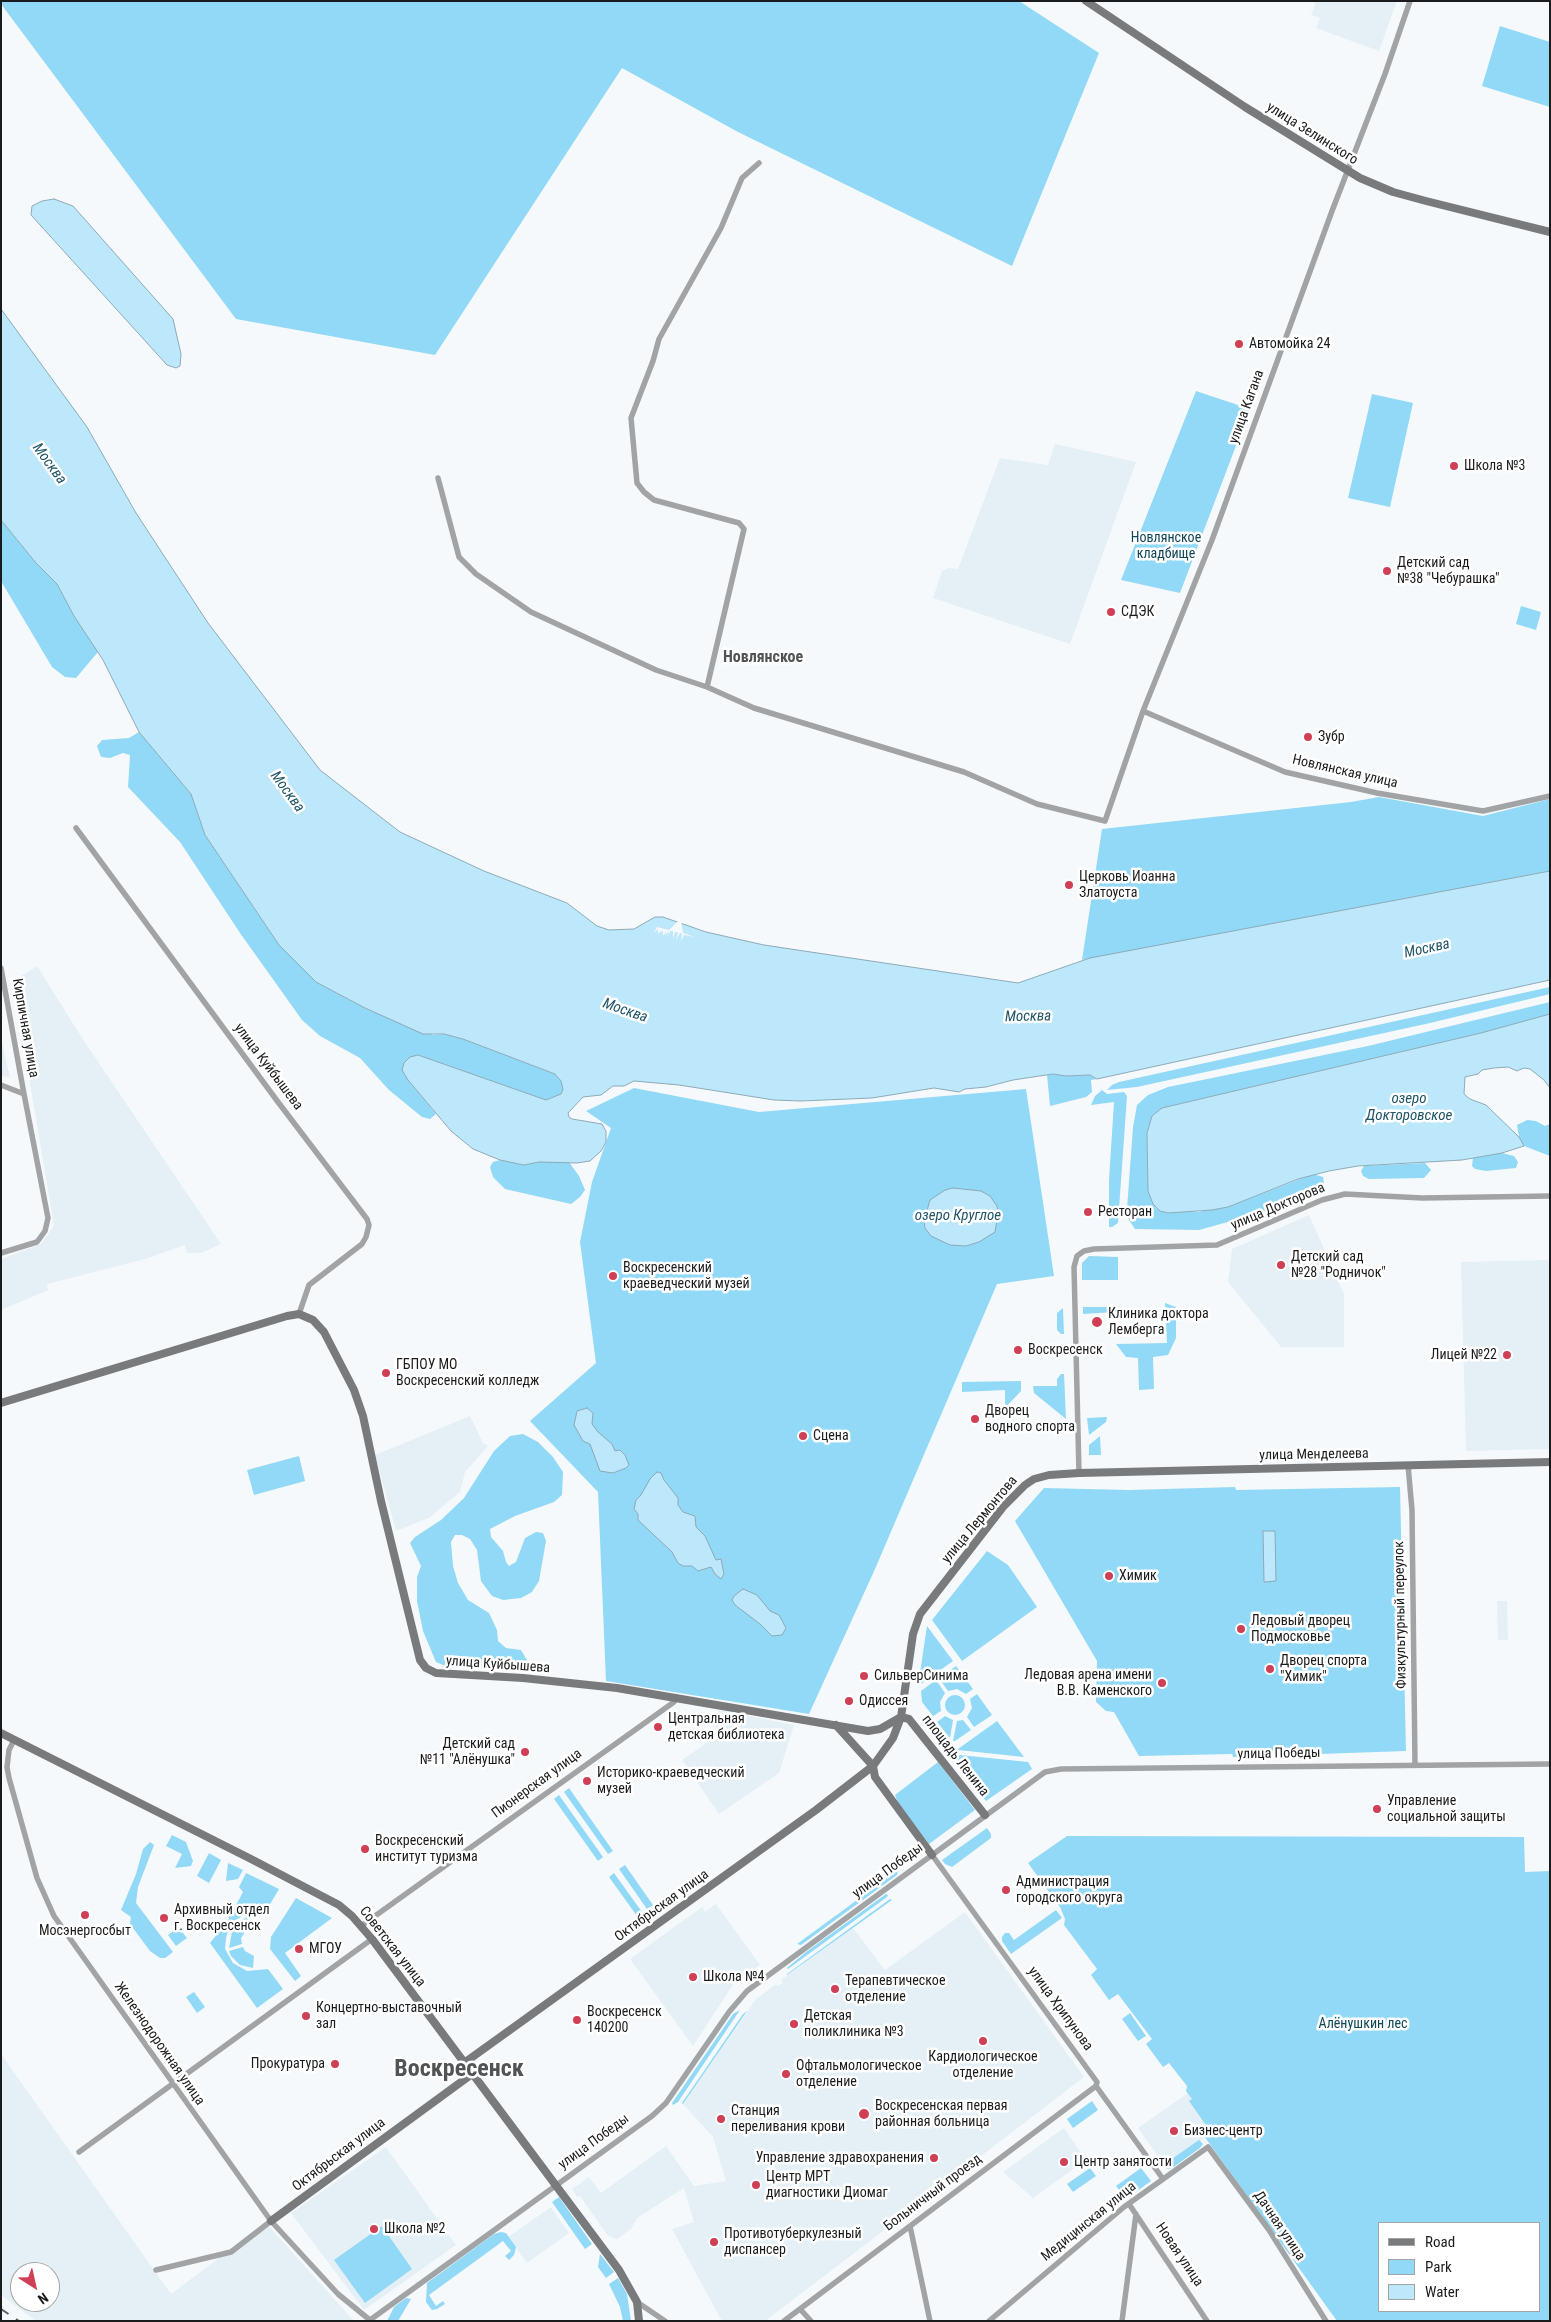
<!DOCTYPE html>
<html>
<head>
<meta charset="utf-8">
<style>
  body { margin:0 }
  #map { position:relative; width:1551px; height:2322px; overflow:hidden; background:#f6f9fb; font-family:"Roboto Condensed",sans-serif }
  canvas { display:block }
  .frame { position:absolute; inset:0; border:2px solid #1a1b1c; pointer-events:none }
  .legend { position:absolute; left:1378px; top:2222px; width:162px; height:90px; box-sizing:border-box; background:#fff; border:1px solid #a3a4a4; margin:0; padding:6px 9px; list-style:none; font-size:15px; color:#1a1b1c }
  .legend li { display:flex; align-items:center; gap:10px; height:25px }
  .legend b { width:25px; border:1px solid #a3a4a4 }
  .north { position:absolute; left:10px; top:2262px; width:50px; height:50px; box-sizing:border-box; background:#fff; border:1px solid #a3a4a4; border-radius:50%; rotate:145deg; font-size:14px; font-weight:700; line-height:20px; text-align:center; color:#1a1b1c }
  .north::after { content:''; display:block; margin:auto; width:18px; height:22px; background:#cf3f55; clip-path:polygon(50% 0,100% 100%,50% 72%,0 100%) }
</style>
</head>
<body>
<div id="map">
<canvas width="1551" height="2322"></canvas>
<div class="frame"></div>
<ul class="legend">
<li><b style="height:6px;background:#787a7b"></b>Road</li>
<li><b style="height:14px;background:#91d9f6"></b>Park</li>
<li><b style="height:14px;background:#bde7fa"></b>Water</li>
</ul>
<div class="north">N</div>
</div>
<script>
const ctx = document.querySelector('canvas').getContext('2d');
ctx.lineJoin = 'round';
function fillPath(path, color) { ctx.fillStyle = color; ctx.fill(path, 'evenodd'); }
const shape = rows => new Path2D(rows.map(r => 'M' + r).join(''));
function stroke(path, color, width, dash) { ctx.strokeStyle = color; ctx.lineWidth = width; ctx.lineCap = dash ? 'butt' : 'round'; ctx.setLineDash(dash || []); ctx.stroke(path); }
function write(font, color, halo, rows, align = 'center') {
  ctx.font = font + ' "Roboto Condensed",sans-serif'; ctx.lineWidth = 5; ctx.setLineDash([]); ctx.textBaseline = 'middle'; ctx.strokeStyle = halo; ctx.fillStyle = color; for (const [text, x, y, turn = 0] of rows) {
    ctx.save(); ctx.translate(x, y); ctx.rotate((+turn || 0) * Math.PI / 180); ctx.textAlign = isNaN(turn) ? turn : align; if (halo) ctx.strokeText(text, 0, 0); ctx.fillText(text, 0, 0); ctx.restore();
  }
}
fillPath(shape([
  [1314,1,1397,1,1379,51,1316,28,1320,18,1311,15,1315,5],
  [1055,444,1136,462,1070,644,933,598,942,571,949,568,958,569,1000,458,1048,465],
  [37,966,82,1038,221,1244,201,1253,187,1253,185,1245,145,1259,47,1284,48,1290,1,1310,1,1259,41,1244,54,1226,13,981],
  [1,1038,8,1069,10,1077,1,1076],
  [1309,1215,1344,1294,1344,1347,1281,1347,1228,1282,1232,1249],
  [1550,1260,1550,1449,1466,1451,1461,1262],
  [470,1416,483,1443,488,1446,465,1472,460,1492,429,1518,396,1531,375,1455],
  [1497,1601,1507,1601,1508,1640,1498,1640],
  [719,1710,794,1725,779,1773,719,1814,682,1760,714,1738],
  [716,1904,760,1965,734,1983,693,2046,630,1959,702,1907,705,1912],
  [965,1912,1084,2077,972,2163,970,2162,962,2168,963,2171,942,2187,940,2184,935,2187,937,2190,765,2321,722,2321,672,2229,694,2222,684,2188,637,2218,631,2229,617,2239,608,2236,580,2196,577,2197,572,2189,589,2177,601,2193,666,2146,694,2186,726,2181,713,2137,683,2104,756,1999,776,1984,778,1986,783,1983,781,1980,853,1928,885,1970],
  [1,2054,171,2294,266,2223,354,2321,36,2321,1,2295],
  [20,2272,50,2272,50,2302,20,2302],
  [1188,2093,1211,2126,1206,2137,1165,2166,1138,2128],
  [1064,2128,1086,2160,1033,2198,1003,2172],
  [386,2147,456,2245,364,2310,291,2213],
  [551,2207,569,2233,527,2263,508,2237]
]), '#e4f0f5');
fillPath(shape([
  [1,1,1019,1,1099,53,1012,266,738,132,622,68,435,355,236,319,1,4],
  [1500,26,1550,42,1550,107,1482,86],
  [1196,391,1250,409,1180,593,1121,580],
  [1372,394,1413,403,1390,507,1348,498],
  [1,520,36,563,57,584,74,616,98,652,76,678,65,677,52,667,1,581],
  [1521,606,1541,612,1536,630,1516,624],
  [139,732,191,794,205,835,279,945,316,982,365,1008,433,1035,444,1034,463,1039,555,1074,561,1081,564,1089,561,1094,546,1100,418,1055,410,1058,404,1063,408,1080,436,1114,430,1119,422,1117,389,1090,360,1058,320,1036,302,1020,240,933,180,842,128,787,130,755,123,753,110,758,101,757,97,746,102,740,129,738],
  [1379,797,1483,816,1550,799,1550,871,1082,960,1102,829,1351,802],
  [1550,987,1550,994,1430,1023,1137,1087,1107,1090,1112,1085,1119,1082],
  [1550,1002,1550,1014,1481,1033,1162,1108,1152,1116,1147,1133,1147,1166,1152,1199,1156,1208,1160,1211,1197,1212,1228,1207,1313,1174,1323,1177,1324,1183,1317,1189,1260,1213,1199,1230,1135,1229,1129,1220,1127,1209,1133,1127,1137,1105,1148,1095,1168,1087,1368,1046],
  [1053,1074,1066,1076,1090,1075,1097,1079,1091,1080,1092,1092,1086,1097,1050,1106,1047,1075],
  [634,1088,759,1112,1026,1089,1054,1276,997,1284,875,1569,809,1714,606,1681,598,1492,530,1421,596,1363,580,1242,592,1182,611,1128,586,1111],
  [1102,1090,1107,1094,1124,1092,1127,1096,1118,1223,1112,1227,1109,1227,1109,1180,1114,1102,1091,1105,1095,1096],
  [1527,1120,1536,1121,1545,1126,1550,1124,1550,1156,1524,1146,1519,1137,1517,1125],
  [1502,1153,1514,1156,1518,1162,1516,1168,1486,1171,1475,1169,1472,1166,1473,1158],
  [500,1160,524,1165,539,1162,569,1162,579,1176,585,1190,580,1197,571,1204,505,1189,493,1177,490,1167,493,1162],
  [1425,1163,1431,1170,1424,1178,1369,1179,1363,1176,1361,1171,1364,1166],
  [1089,1256,1118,1257,1118,1280,1082,1280,1082,1263],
  [1165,1303,1176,1307,1176,1338,1168,1355,1153,1357,1154,1389,1139,1390,1138,1358,1126,1357,1116,1344,1167,1343],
  [1083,1307,1115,1307,1115,1312,1083,1314],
  [1063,1308,1064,1334,1061,1334,1057,1330,1057,1313],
  [1061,1374,1064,1374,1066,1419,1034,1393,1033,1386,1057,1386,1057,1379],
  [1021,1381,1021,1391,1005,1408,1005,1390,962,1392,962,1382],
  [1107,1417,1106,1422,1089,1435,1087,1418],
  [523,1434,538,1442,553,1457,563,1472,562,1495,554,1502,515,1516,490,1529,491,1537,503,1551,506,1562,509,1566,516,1562,525,1538,536,1532,543,1533,546,1541,539,1581,532,1592,521,1598,503,1600,492,1596,481,1581,477,1550,470,1539,462,1535,455,1535,451,1542,453,1566,458,1583,468,1600,489,1613,497,1630,498,1641,506,1648,521,1650,527,1660,525,1666,514,1670,448,1667,436,1662,423,1631,417,1601,417,1577,421,1566,410,1543,415,1537,441,1520,464,1498,494,1451,510,1436],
  [1100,1436,1101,1455,1089,1455,1089,1445],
  [299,1456,305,1481,254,1495,247,1470],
  [1235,1487,1236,1490,1400,1487,1406,1751,1233,1757,1232,1754,1139,1756,1114,1712,1106,1711,1096,1702,1097,1661,1015,1521,1044,1488,1129,1490],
  [987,1551,1008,1565,1037,1607,962,1661,932,1620],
  [927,1626,953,1661,918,1686],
  [956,1666,973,1689,966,1694,957,1689,948,1691,939,1678],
  [936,1680,945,1693,940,1702,941,1711,933,1716,922,1702,921,1691],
  [977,1694,992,1715,974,1727,967,1717,972,1708,970,1699],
  '945 1705a10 10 0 1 1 20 0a10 10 0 1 1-20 0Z',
  [945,1716,953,1720,950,1738,937,1722],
  [963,1720,971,1730,955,1741,953,1741,957,1721],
  [997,1721,1024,1757,958,1750,958,1749],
  [950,1754,1028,1762,1032,1769,986,1801],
  [938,1762,975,1810,929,1844,898,1803,895,1795],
  [569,1788,613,1851,608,1854,564,1792],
  [559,1795,603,1857,598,1861,554,1799],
  [987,1828,991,1834,991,1838,952,1867,945,1864,942,1860],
  [172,1835,186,1842,193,1861,191,1866,175,1868,182,1854,166,1846],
  [1067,1836,1524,1837,1525,1872,1550,1871,1550,2321,1337,2321,1204,2136,1208,2128,1189,2101,1192,2099,1186,2091,1187,2086,1169,2063,1163,2067,1146,2044,1152,2039,1118,1994,1109,2000,1091,1975,1097,1969,1064,1925,1065,1919,1060,1907,1028,1863],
  [1380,2223,1540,2223,1540,2311,1380,2311],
  [150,1842,154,1845,138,1887,136,1903,173,1952,165,1958,160,1958,150,1951,130,1924,131,1917,121,1910,136,1874,143,1849],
  [209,1853,221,1860,209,1883,197,1876],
  [228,1863,243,1870,238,1879,226,1881],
  [625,1865,653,1905,647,1909,619,1869],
  [898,1870,897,1875,801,1945,797,1944],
  [246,1873,279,1889,266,1911,248,1912,230,1924,226,1938,225,1949,233,1963,247,1971,268,1969,283,1989,257,2008,210,1943,229,1919,228,1911,230,1908,234,1909,243,1892,239,1887],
  [614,1873,642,1912,637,1916,609,1877],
  [886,1894,888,1895,887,1897,788,1969,787,1968,806,1952],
  [296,1898,332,1918,285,1953,301,1976,295,1981,270,1949,271,1937],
  [890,1899,892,1900,787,1975,787,1974],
  [1056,1910,1062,1918,1011,1954,1002,1941,1002,1937,1005,1933,1009,1933,1014,1940],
  [247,1917,251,1928,245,1932,241,1938,242,1944,229,1948,233,1926],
  [178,1927,187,1938,176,1946,168,1935],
  [243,1947,245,1951,254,1956,253,1968,240,1965,231,1956,229,1951],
  [194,1992,205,2007,197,2013,186,1997],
  [740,2010,678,2102,673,2105,672,2103,733,2014],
  [747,2011,683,2104,682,2103,743,2014],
  [1130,2013,1146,2036,1138,2041,1122,2019],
  [1092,2101,1098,2110,1073,2128,1067,2119],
  [1199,2140,1203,2144,1200,2148,1171,2169,1166,2169,1166,2163],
  [1090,2168,1096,2176,1073,2192,1067,2184],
  [1141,2168,1151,2181,1126,2199,1116,2186],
  [559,2197,592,2244,585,2249,552,2202],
  [382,2226,412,2269,365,2303,334,2260],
  [501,2232,506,2233,516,2247,514,2255,509,2260,505,2256,511,2251,503,2241,429,2295,436,2306,443,2301,445,2304,437,2309,432,2310,426,2302,427,2283,494,2234],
  [600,2254,614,2272,606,2278,598,2267],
  [618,2278,627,2294,631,2321,623,2321,620,2307,609,2284],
  [406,2298,411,2299,398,2321,387,2321,394,2307]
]), '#91d9f6');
const water = shape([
  [54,199,73,206,173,319,181,354,180,366,176,368,167,365,31,215,32,206,42,201,54,199],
  [1,309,87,427,136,513,208,623,320,770,400,832,484,871,567,903,597,926,609,930,634,929,655,917,663,917,706,932,764,945,1018,983,1090,958,1550,871,1550,980,1097,1079,1090,1075,1066,1076,1053,1074,1013,1080,986,1087,965,1089,959,1092,934,1088,872,1098,801,1101,774,1100,679,1085,634,1081,624,1086,613,1086,601,1095,583,1097,568,1113,569,1117,572,1119,602,1124,606,1131,606,1142,601,1151,590,1161,577,1163,539,1162,524,1165,500,1160,473,1149,451,1131,408,1080,402,1070,404,1063,410,1057,418,1055,546,1100,561,1094,563,1089,561,1081,555,1074,463,1039,444,1034,423,1034,365,1008,316,982,279,945,205,835,191,794,139,732,103,660,74,616,57,584,36,563,1,520,1,309],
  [1550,1014,1550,1088,1544,1080,1530,1069,1524,1068,1517,1071,1508,1067,1494,1068,1482,1070,1478,1074,1465,1077,1464,1094,1470,1099,1486,1105,1519,1137,1524,1146,1502,1153,1462,1160,1358,1166,1329,1171,1298,1179,1228,1207,1212,1210,1168,1213,1160,1211,1153,1204,1148,1191,1147,1133,1152,1116,1162,1108,1481,1033,1550,1014],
  [953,1188,981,1191,990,1196,997,1206,998,1213,995,1232,979,1242,966,1246,950,1245,931,1236,925,1228,924,1221,930,1200,945,1190,953,1188],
  [587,1408,593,1413,592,1424,598,1432,612,1444,615,1451,620,1450,625,1455,629,1465,626,1468,613,1473,600,1471,590,1444,583,1441,574,1425,577,1411,587,1408],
  [657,1472,661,1473,664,1480,678,1498,678,1505,683,1512,695,1516,696,1527,705,1536,716,1560,721,1559,724,1574,721,1579,715,1574,711,1567,698,1571,692,1566,683,1566,678,1563,672,1552,638,1520,638,1514,634,1509,636,1500,641,1495,650,1479,657,1472],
  [1263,1531,1275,1531,1276,1581,1264,1582,1263,1531],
  [743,1589,757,1595,770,1611,779,1615,786,1628,782,1635,772,1636,760,1624,735,1605,732,1600,734,1596,743,1589]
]);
fillPath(water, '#bde7fa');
stroke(water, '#8caab7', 1);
fillPath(shape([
  [679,920,681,920,683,933,695,937,684,935,681,941,682,934,680,933,676,940,678,932,675,932,673,939,673,931,670,931,668,938,669,931,665,936,666,931,663,936,663,930,661,935,662,930,658,934,658,929,654,933,657,927,669,930]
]), '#f6f9fb');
stroke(shape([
  [438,478,459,557,476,574,531,612,656,670,707,687,754,708,964,772,1037,804,1105,821,1143,711,1212,540,1332,211,1385,74,1410,1],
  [707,687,744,529,739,523,654,500,644,492,637,483,631,418,653,361,659,339,721,228,742,178,759,163],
  [1143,711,1285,772,1377,793,1483,811,1550,796],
  [76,828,278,1102,367,1219,369,1225,366,1237,362,1244,309,1285,299,1314],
  [1,968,24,1094],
  [1,1085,24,1094,48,1218,45,1231,37,1242,1,1253],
  [1408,1465,1412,1510,1415,1765],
  [1079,1473,1074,1267,1077,1256,1084,1251,1094,1249,1217,1245,1322,1200,1345,1194,1422,1198,1550,1196],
  [14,1740,9,1750,7,1767,9,1778,37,1878,54,1916,271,2221,338,2294,371,2321],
  [932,1855,1097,2082,1096,2086,1163,2179],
  [361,1926,674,1702,676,1697],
  [79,2152,372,1939],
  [1129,2204,1207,2321],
  [910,2226,930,2321],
  [156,2270,231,2252,271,2221],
  [637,2302,665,2321],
  [800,2309,811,2321],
  [370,2320,652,2116,666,2103,729,2012,747,1991,1045,1772,1061,1769,1550,1764],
  [784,2321,1096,2086],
  [989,2321,1124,2207,1208,2147,1269,2230,1326,2321],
  [1122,2321,1136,2214]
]), '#a2a3a4', 5.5);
stroke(shape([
  [1086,1,1245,107,1360,178,1393,192,1426,201,1550,232],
  [1,1403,287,1316,299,1314,313,1320,324,1332,354,1390,363,1416,381,1501,420,1660,426,1668,436,1673,523,1678,617,1688,868,1731,880,1729,901,1717],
  [901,1717,909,1719,985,1815],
  [836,1725,873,1766],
  [1,1733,251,1859,339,1905,352,1916,372,1939,619,2270,637,2302,639,2321],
  [873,1766,875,1777,932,1855],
  [464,2063,816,1810,873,1766,893,1738,901,1717,913,1634,920,1614,1003,1507,1025,1485,1034,1479,1049,1475,1079,1473,1550,1462],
  [271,2221,472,2074]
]), '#787a7b', 8);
stroke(shape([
  [1,2309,19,2321]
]), '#5b5d5e', 2, [9, 9]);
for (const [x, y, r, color] of [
  [1239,344,5,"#cf3f55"],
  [1454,466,5,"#cf3f55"],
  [1387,571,5,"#cf3f55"],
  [1111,612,5,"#cf3f55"],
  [1308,737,5,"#cf3f55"],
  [1069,885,5,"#cf3f55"],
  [1088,1212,5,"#cf3f55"],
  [1281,1265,5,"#cf3f55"],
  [613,1276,5,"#cf3f55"],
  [1097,1322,6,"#cf3f55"],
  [1018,1350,5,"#cf3f55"],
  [1507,1355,5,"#cf3f55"],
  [386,1373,5,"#cf3f55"],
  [975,1419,5,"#cf3f55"],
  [803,1436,5,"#cf3f55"],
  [1109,1576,5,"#cf3f55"],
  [1241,1629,5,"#cf3f55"],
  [1270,1669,5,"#cf3f55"],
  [864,1676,5,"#cf3f55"],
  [1162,1683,5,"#cf3f55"],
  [849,1701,5,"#cf3f55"],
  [658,1727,5,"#cf3f55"],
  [525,1752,5,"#cf3f55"],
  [587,1781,5,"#cf3f55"],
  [1377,1809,5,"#cf3f55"],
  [365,1849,5,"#cf3f55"],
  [1006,1890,5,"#cf3f55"],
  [85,1915,5,"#cf3f55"],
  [164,1918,5,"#cf3f55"],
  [299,1949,5,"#cf3f55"],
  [693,1977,5,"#cf3f55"],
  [835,1989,5,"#cf3f55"],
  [306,2016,5,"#cf3f55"],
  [577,2020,5,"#cf3f55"],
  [794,2024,5,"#cf3f55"],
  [983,2041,5,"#cf3f55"],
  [335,2064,5,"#cf3f55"],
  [786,2074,5,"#cf3f55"],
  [864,2114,6,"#cf3f55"],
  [721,2119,5,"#cf3f55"],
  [1174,2131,5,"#cf3f55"],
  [934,2158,5,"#cf3f55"],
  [1064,2162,5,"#cf3f55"],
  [756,2185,5,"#cf3f55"],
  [374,2229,5,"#cf3f55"],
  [714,2242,5,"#cf3f55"]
]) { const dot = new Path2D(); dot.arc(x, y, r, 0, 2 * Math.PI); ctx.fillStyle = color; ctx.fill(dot); stroke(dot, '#fff', 2); }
write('14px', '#1a1b1c', '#fff', [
  ["улица Зелинского",1312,134,32],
  ["улица Кагана",1247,407,-70],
  ["Новлянская улица",1345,772,13],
  ["Кирпичная улица",25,1028,80],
  ["улица Куйбышева",268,1067,53],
  ["улица Докторова",1278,1207,-23],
  ["улица Менделеева",1314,1455,-1],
  ["улица Лермонтова",980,1520,-50],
  ["Физкультурный переулок",1401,1615,-91],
  ["улица Куйбышева",498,1665,4],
  ["улица Победы",1279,1754,-1],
  ["площадь Ленина",955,1756,52],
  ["Пионерская улица",537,1784,-36],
  ["улица Победы",888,1871,-36],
  ["Октябрьская улица",662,1906,-36],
  ["Советская улица",392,1947,52],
  ["улица Хрипунова",1060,2009,54],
  ["Железнодорожная улица",159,2044,55],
  ["улица Победы",594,2142,-36],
  ["Октябрьская улица",339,2155,-37],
  ["Больничный проезд",933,2193,-37],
  ["Медицинская улица",1089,2222,-39],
  ["Дачная улица",1279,2226,56],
  ["Новая улица",1179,2255,56]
]);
write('14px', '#1a1b1c', '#fff', [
  ["Автомойка 24",1249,344],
  ["Школа №3",1464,466],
  ["Детский сад",1397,563],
  ["№38 \"Чебурашка\"",1397,579],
  ["СДЭК",1121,612],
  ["Зубр",1318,737],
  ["Церковь Иоанна",1079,877],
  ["Златоуста",1079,893],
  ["Ресторан",1098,1212],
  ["Детский сад",1291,1257],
  ["№28 \"Родничок\"",1291,1273],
  ["Воскресенский",623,1268],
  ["краеведческий музей",623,1284],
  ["Клиника доктора",1108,1314],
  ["Лемберга",1108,1330],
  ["Воскресенск",1028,1350],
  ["Лицей №22",1497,1355,"right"],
  ["ГБПОУ МО",396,1365],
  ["Воскресенский колледж",396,1381],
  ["Дворец",985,1411],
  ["водного спорта",985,1427],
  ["Сцена",813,1436],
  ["Химик",1119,1576],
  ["Ледовый дворец",1251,1621],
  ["Подмосковье",1251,1637],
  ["Дворец спорта",1280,1661],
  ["\"Химик\"",1280,1677],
  ["Ледовая арена имени",1152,1675,"right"],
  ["В.В. Каменского",1152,1691,"right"],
  ["СильверСинима",874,1676],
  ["Одиссея",859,1701],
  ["Центральная",668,1719],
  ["детская библиотека",668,1735],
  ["Детский сад",515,1744,"right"],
  ["№11 \"Алёнушка\"",515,1760,"right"],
  ["Историко-краеведческий",597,1773],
  ["музей",597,1789],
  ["Управление",1387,1801],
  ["социальной защиты",1387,1817],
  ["Воскресенский",375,1841],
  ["институт туризма",375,1857],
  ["Администрация",1016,1882],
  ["городского округа",1016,1898],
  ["Архивный отдел",174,1910],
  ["г. Воскресенск",174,1926],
  ["Мосэнергосбыт",85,1931,"center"],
  ["МГОУ",309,1949],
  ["Школа №4",703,1977],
  ["Терапевтическое",845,1981],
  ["отделение",845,1997],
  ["Концертно-выставочный",316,2008],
  ["зал",316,2024],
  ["Воскресенск",587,2012],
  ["140200",587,2028],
  ["Детская",804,2016],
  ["поликлиника №3",804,2032],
  ["Кардиологическое",983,2057,"center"],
  ["отделение",983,2073,"center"],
  ["Прокуратура",325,2064,"right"],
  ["Офтальмологическое",796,2066],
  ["отделение",796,2082],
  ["Воскресенская первая",875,2106],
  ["районная больница",875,2122],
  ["Станция",731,2111],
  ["переливания крови",731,2127],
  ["Бизнес-центр",1184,2131],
  ["Управление здравохранения",924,2158,"right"],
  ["Центр занятости",1074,2162],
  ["Центр МРТ",766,2177],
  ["диагностики Диомаг",766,2193],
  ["Школа №2",384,2229],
  ["Противотуберкулезный",724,2234],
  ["диспансер",724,2250]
], 'left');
write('14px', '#0f4658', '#fff', [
  ["Новлянское",1166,538],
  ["кладбище",1166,554],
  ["Алёнушкин лес",1363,2024]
]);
write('italic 15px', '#215568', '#fff', [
  ["Москва",49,464,54],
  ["Москва",287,792,54],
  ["Москва",1427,949,-12],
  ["Москва",625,1011,19],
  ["Москва",1028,1017,-1],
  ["озеро",1409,1099],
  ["Докторовское",1409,1116],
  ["озеро Круглое",958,1216]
]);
write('bold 16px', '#515355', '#fff', [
  ["Новлянское",763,658]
]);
write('bold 24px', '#515355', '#fff', [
  ["Воскресенск",459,2070]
]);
</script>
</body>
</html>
